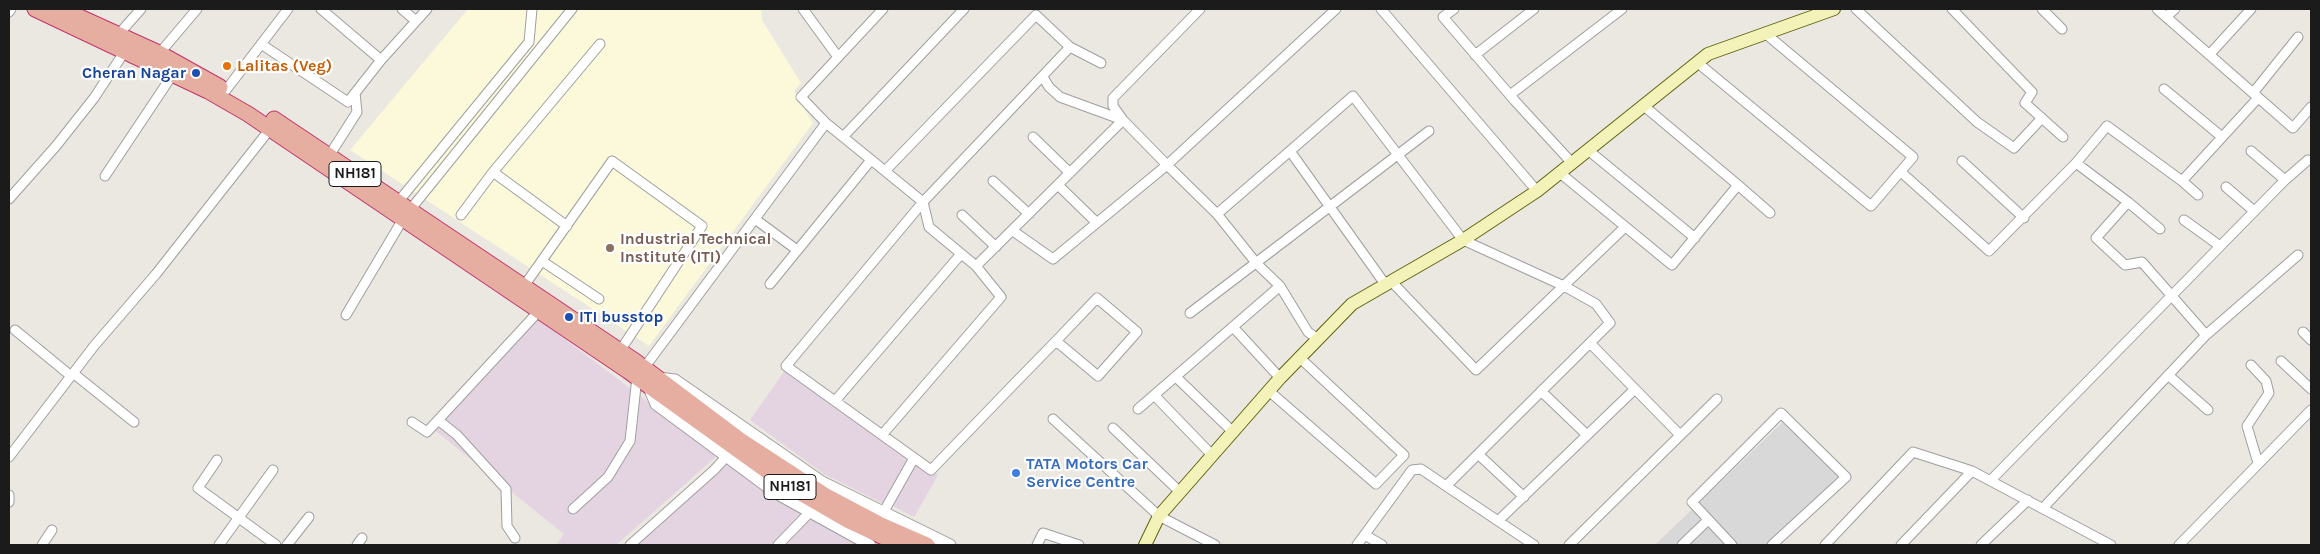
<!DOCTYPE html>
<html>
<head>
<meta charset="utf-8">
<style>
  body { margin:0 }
  #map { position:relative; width:2320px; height:554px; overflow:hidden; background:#ebe7e1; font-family:Karla,sans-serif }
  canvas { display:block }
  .frame { position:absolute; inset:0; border:10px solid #1b1b1b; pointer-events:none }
</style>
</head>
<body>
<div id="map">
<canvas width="2320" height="554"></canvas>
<div class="frame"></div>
</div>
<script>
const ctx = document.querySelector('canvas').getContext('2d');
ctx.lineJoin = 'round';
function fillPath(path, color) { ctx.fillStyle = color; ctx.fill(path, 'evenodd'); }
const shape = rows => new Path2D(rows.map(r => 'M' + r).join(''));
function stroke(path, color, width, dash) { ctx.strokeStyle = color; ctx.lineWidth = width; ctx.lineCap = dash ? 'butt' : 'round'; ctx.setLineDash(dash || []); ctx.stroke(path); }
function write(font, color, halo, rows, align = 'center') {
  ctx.font = font + ' Karla,sans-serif'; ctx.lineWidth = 4.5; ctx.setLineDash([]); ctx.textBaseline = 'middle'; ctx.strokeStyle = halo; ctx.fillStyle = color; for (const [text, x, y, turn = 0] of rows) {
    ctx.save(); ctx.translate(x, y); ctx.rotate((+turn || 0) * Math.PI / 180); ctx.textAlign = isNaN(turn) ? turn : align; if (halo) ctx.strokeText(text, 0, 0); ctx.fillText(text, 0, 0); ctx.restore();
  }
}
fillPath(shape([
  [1790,415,1847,475,1774,545,1655,545]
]), '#d9d8d8');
fillPath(shape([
  [537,318,718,455,616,545,556,545,564,534,432,428],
  [786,369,910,458,884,504,824,474,750,420],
  [916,463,938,475,914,517,893,506],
  [726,464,865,545,637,545]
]), '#e4d4e2');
fillPath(shape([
  [468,9,761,9,762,20,801,83,794,91,813,123,649,346,350,150]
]), '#fbf9da');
const minor = shape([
  [321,9,381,60,427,9],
  [402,9,416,21],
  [803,9,838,57],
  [1381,9,1537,191],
  [1454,9,1443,17,1515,101,1572,163],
  [1856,9,1977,122,2014,148,2042,118],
  [1952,9,2032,92,2025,103,2063,137],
  [2042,9,2062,29],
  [2157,9,2293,128,2311,107],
  [9,12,11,9],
  [2166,17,2175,9],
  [118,35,141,9],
  [261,44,348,102,381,60],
  [1070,47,1101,63],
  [158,55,197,9],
  [1475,55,1534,9],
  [2209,55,2251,9],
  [1698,63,1871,206,1913,157,1766,34],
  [1043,77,1049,87,1060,97,1123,120,1167,165,1336,9],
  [2164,89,2222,137],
  [226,90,288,9],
  [2253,93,2298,37],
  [1510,95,1622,9],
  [1644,106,1738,185],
  [826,123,801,97,883,9],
  [843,137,964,9],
  [1033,137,1070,173],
  [1588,150,1695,238],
  [2251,151,2285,180],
  [329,156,357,112,355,93],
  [1962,161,2024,218],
  [885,171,1036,15,1070,47,923,202,786,366,931,470,1015,383,1056,341,1097,298,1137,332,1098,376,1056,341],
  [493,172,567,226],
  [1901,172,1989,251,2076,163],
  [1560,173,1672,265,1738,185,1770,213],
  [105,176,173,74],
  [993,181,1029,214],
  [2182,181,2198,195],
  [1058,185,1097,223],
  [2226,187,2254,211],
  [9,199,56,146,94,98,125,51],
  [398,202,529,42,532,9],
  [2128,202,2160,229],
  [410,210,572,9],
  [461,215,493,172,600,44],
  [962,215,996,247],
  [755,219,797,250],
  [2184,220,2220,246],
  [1013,231,1053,259,1167,165,1217,214],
  [542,261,599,299],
  [1391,281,1476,370,1625,227],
  [770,284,871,160],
  [1385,284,1290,151,1353,96,1463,240,1564,286,1596,304,1610,323,1446,486,1534,545],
  [524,286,612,161,702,226,620,351],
  [1280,286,1308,332,1318,339],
  [1190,313,1429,131],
  [346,315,403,219],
  [1233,327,1280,378],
  [15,330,71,376],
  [2303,332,2311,340],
  [2206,335,2298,255],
  [1590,343,1680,435],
  [2281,361,2311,389],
  [2251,365,2266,381,2269,393,2247,426,2258,463],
  [644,368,826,123,923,202,929,227,976,266,1123,120,1113,106,1113,98,1200,9],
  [73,373,134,422],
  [2168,375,2208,410],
  [1176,377,1233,432],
  [1269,391,1376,484,1404,455,1300,358],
  [1541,391,1587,435],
  [1154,395,1212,455],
  [835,401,961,254],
  [1138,409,1280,286,1257,264,1217,214,1290,151],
  [1053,419,1159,516,1215,545],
  [438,420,457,435,506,489,507,526,515,538],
  [412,422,427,432,539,311],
  [1113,428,1180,492],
  [882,435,1001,297,976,266],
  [1478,454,1524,497],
  [9,457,94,346,156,274,270,129],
  [217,460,198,488,276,545],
  [1991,480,2285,180,2308,160],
  [9,495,9,502],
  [2043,508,2206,335,2142,262,2125,265,2096,238,2128,202,2076,163,2107,126,2182,181,2258,98],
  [573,509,608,477,630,441,637,377],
  [883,513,914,458],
  [1498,521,1635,389],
  [1365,535,1382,545],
  [42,545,52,530],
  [219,545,273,470],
  [287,545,309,517],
  [357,545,362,538],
  [630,545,714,470,726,457],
  [778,545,809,513],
  [1037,545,1043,533,1079,545],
  [1357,545,1412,470,1421,469,1446,486],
  [1569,545,1717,399],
  [1682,545,1708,520],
  [1732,545,1692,502,1781,413,1846,477,1772,545],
  [1825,545,1913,452,1972,471],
  [1901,545,1972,471,2111,545],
  [1981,545,2028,500],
  [2179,545,2311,410]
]);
const tertiary = shape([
  [658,378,675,380,822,482,950,545],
  [648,385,656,404,776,493,870,545]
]);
const secondary = shape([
  [1145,545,1159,516,1280,378,1352,304,1463,240,1537,191,1708,54,1834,9]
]);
const trunk = shape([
  [35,9,208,91,248,114,628,371,785,484,849,521,901,545],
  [62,9,159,53,220,87],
  [274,119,635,361,740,440,826,496,879,524,927,545]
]);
stroke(minor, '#9f9f9f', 11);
stroke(tertiary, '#9f9f9f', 13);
stroke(secondary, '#5f640f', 14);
stroke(trunk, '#c3356c', 17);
stroke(minor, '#fff', 9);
stroke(tertiary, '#fff', 11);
stroke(secondary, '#f2f2b9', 12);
stroke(trunk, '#e6ada1', 15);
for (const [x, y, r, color] of [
  [227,66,5,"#e8710a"],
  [196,73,5,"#1a4fb4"],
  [610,248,5,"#8d6e63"],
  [569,317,5,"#1a4fb4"],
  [1016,473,5,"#3f7fe0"]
]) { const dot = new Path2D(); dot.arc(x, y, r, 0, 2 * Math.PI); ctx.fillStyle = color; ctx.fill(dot); stroke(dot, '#fff', 2); }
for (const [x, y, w] of [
  [355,174,52],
  [790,487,52]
]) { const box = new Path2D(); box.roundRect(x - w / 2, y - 12.5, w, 25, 4); ctx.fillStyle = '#fff'; ctx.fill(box); stroke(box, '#1b1b1b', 1); }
write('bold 15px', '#1b1b1b', null, [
  ["NH181",355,174],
  ["NH181",790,487]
]);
write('bold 16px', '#c56008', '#fff', [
  ["Lalitas (Veg)",237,66]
], 'left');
write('bold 16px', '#164399', '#fff', [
  ["Cheran Nagar",186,73],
  ["ITI busstop",579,317,"left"]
], 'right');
write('bold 16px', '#785e54', '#fff', [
  ["Industrial Technical",620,239],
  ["Institute (ITI)",620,257]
], 'left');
write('bold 16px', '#366cbe', '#fff', [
  ["TATA Motors Car",1026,464],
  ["Service Centre",1026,482]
], 'left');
</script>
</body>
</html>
